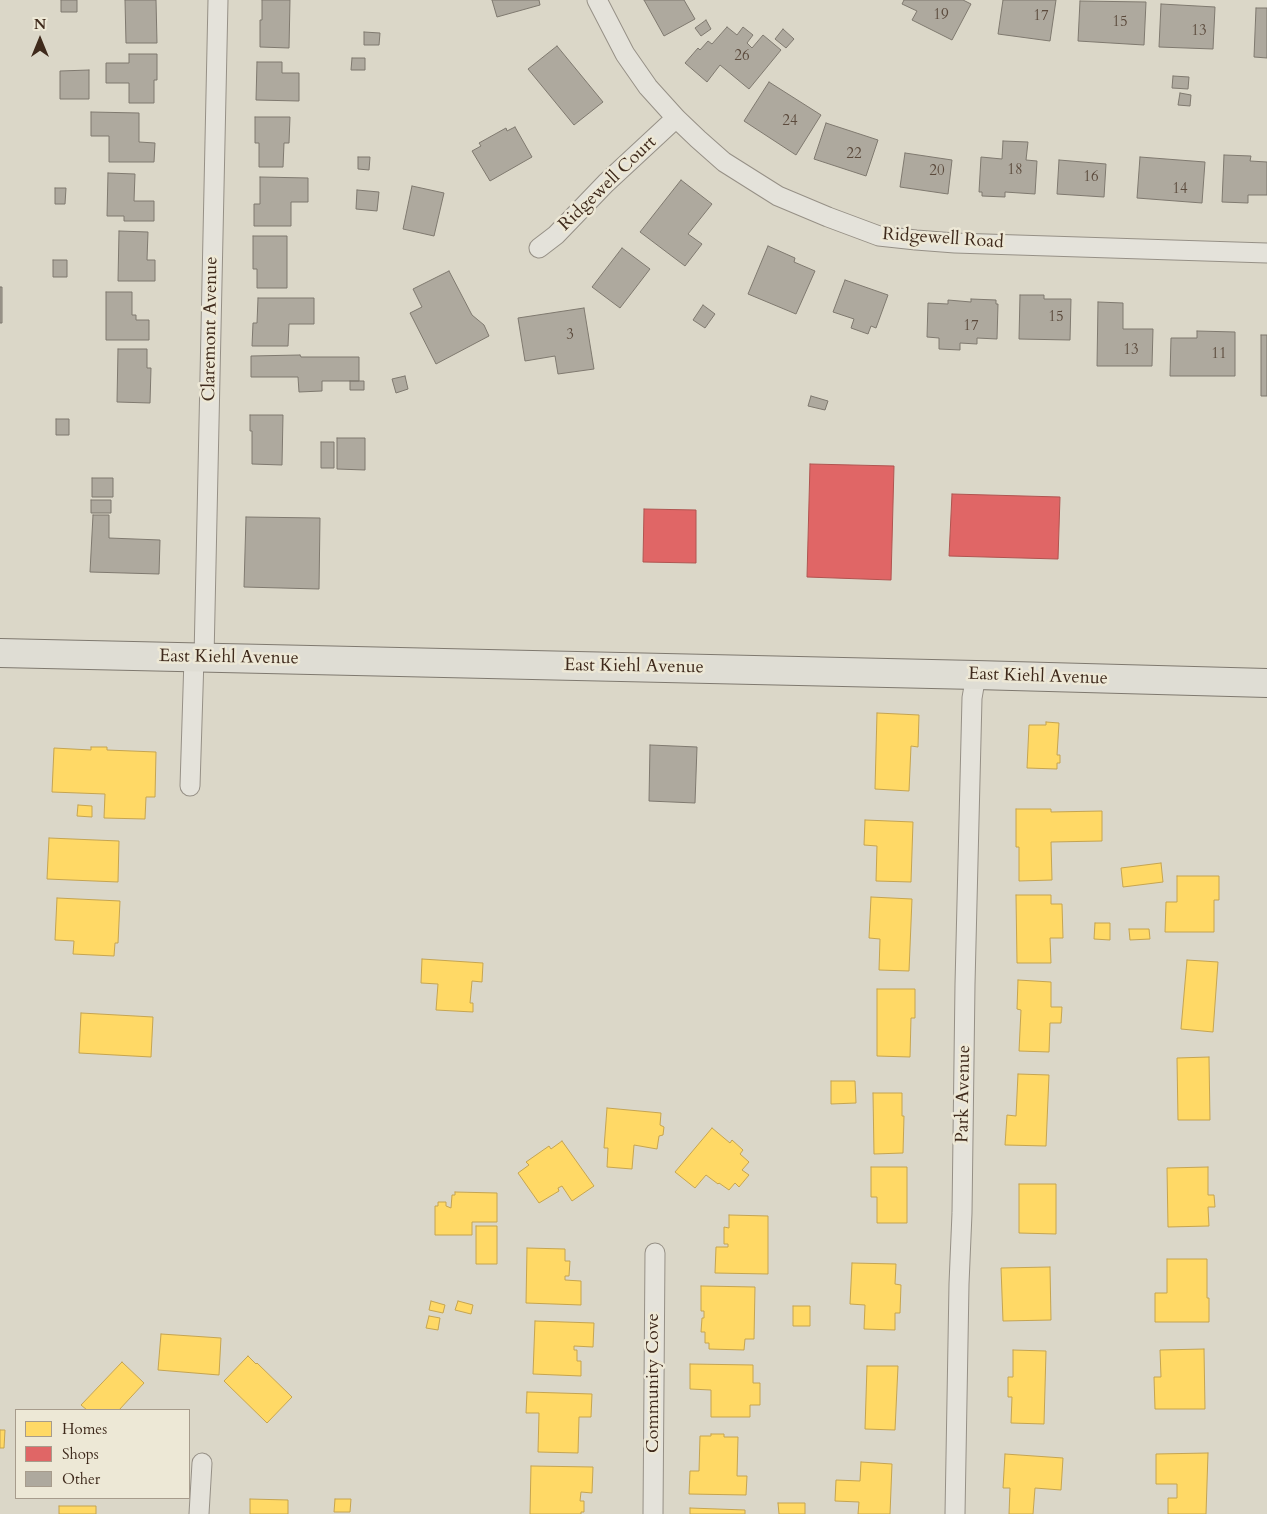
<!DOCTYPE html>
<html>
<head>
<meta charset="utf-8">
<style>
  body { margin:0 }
  #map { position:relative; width:1267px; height:1514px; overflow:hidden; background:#dbd7c8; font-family:Cardo,serif }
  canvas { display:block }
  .legend { position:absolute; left:15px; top:1409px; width:175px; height:90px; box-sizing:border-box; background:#ede8d6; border:1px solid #a79c8c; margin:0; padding:6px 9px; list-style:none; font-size:15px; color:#3f2a1c }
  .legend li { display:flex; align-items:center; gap:10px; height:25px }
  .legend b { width:25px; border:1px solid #a79c8c }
  .north { position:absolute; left:15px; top:15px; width:50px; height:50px; -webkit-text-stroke:4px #ede8d6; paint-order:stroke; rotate:0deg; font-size:14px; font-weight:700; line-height:20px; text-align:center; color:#3f2a1c }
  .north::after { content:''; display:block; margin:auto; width:18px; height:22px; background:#3f2a1c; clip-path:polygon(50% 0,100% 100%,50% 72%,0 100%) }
</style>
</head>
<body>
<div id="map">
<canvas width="1267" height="1514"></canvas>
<ul class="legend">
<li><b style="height:14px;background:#ffd966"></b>Homes</li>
<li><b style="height:14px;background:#e06666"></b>Shops</li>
<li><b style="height:14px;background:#aea99e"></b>Other</li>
</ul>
<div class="north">N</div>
</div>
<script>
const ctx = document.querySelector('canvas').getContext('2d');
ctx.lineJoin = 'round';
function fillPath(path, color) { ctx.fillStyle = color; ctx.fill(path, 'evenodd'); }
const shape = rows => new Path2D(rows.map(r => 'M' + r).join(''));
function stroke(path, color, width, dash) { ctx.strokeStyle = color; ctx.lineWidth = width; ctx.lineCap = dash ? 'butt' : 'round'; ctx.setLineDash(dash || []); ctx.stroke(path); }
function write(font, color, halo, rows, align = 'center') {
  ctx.font = font + ' Cardo,serif'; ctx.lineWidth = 5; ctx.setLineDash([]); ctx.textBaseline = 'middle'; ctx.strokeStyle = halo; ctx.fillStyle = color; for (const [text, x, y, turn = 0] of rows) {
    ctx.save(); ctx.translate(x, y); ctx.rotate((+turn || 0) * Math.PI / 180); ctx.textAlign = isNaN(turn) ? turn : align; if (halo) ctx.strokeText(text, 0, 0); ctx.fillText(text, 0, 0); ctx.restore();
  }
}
const homes = shape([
  [877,713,919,715,918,747,911,746,909,791,875,789,877,713],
  [1046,722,1059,723,1057,755,1060,755,1060,763,1057,763,1057,769,1027,768,1029,725,1046,725,1046,722],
  [91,747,107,747,107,750,156,752,155,797,146,797,145,819,104,818,105,794,52,792,54,748,91,750,91,747],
  [78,805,92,806,92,817,77,816,78,805],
  [1016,809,1051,809,1051,812,1102,811,1102,841,1051,842,1052,880,1019,881,1019,847,1016,847,1016,809],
  [865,820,913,822,911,882,876,881,877,846,864,845,865,820],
  [49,838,119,841,118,882,47,879,49,838],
  [1161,863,1163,882,1123,887,1121,868,1161,863],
  [1177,876,1219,876,1219,900,1214,900,1214,932,1165,932,1166,902,1177,902,1177,876],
  [1016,895,1051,895,1051,904,1062,904,1063,938,1050,938,1051,963,1017,963,1016,895],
  [871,897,912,899,909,971,879,970,880,939,869,938,871,897],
  [57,898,120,901,118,943,115,943,114,956,73,954,74,941,55,940,57,898],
  [1095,923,1110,923,1110,940,1094,939,1095,923],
  [1129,929,1149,929,1150,939,1130,940,1129,929],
  [422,959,483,963,482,982,472,981,470,1003,473,1003,473,1012,436,1010,438,984,421,983,422,959],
  [1187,960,1218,962,1213,1032,1181,1029,1187,960],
  [1018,980,1051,982,1051,1007,1062,1007,1061,1023,1050,1023,1049,1052,1019,1051,1021,1010,1017,1009,1018,980],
  [877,989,915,989,915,1018,911,1018,910,1057,877,1056,877,989],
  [81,1013,153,1017,151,1057,79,1053,81,1013],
  [1209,1057,1210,1120,1178,1120,1177,1058,1209,1057],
  [1018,1074,1049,1075,1046,1146,1005,1145,1007,1115,1016,1116,1018,1074],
  [831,1081,855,1081,856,1103,831,1104,831,1081],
  [873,1093,902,1093,902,1116,904,1116,903,1153,874,1154,873,1093],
  [607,1108,661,1113,660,1125,664,1127,663,1135,659,1136,657,1149,634,1145,632,1169,607,1167,608,1148,604,1148,607,1108],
  [712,1128,730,1143,732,1140,743,1150,740,1154,749,1162,742,1170,749,1175,739,1187,735,1183,729,1190,719,1183,718,1184,706,1175,695,1188,675,1172,712,1128],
  [562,1141,594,1186,572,1201,562,1186,558,1188,559,1191,539,1203,518,1173,529,1165,526,1162,549,1146,551,1149,562,1141],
  [871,1167,907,1167,907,1223,877,1223,877,1197,871,1197,871,1167],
  [1208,1167,1208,1195,1214,1195,1215,1207,1208,1207,1209,1226,1168,1227,1167,1168,1208,1167],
  [1019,1184,1056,1184,1056,1234,1019,1233,1019,1184],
  [455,1192,497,1193,497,1222,472,1222,472,1235,435,1235,435,1206,438,1206,438,1202,446,1202,446,1206,451,1208,452,1195,455,1195,455,1192],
  [729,1215,768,1216,768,1274,715,1273,716,1247,728,1247,728,1244,724,1244,724,1227,729,1228,729,1215],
  [476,1226,497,1226,497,1264,476,1264,476,1226],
  [527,1248,565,1249,565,1261,570,1261,569,1276,565,1276,565,1280,581,1281,581,1305,526,1303,527,1248],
  [1167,1259,1207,1259,1207,1298,1209,1298,1209,1322,1155,1322,1155,1293,1167,1293,1167,1259],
  [852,1263,896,1264,895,1284,901,1285,900,1313,895,1313,895,1330,864,1329,865,1305,850,1304,852,1263],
  [1050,1267,1051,1320,1003,1321,1001,1268,1050,1267],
  [701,1286,755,1287,754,1339,745,1339,744,1350,709,1349,709,1343,705,1343,705,1332,701,1332,702,1318,704,1318,704,1311,701,1311,701,1286],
  [431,1301,445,1305,443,1313,429,1310,431,1301],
  [458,1301,473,1305,471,1314,455,1310,458,1301],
  [793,1306,810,1306,810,1326,793,1326,793,1306],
  [429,1316,440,1318,438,1330,426,1328,429,1316],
  [535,1321,594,1323,593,1347,574,1346,574,1350,577,1350,577,1361,581,1361,581,1376,533,1374,535,1321],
  [161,1334,221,1338,219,1375,158,1370,161,1334],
  [1204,1349,1205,1409,1155,1409,1154,1377,1161,1377,1160,1350,1204,1349],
  [1013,1350,1046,1351,1044,1424,1011,1423,1012,1397,1008,1397,1008,1377,1013,1377,1013,1350],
  [248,1356,256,1364,257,1363,292,1397,267,1423,224,1381,248,1356],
  [122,1362,144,1383,119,1410,87,1410,81,1405,122,1362],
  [690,1364,753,1365,753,1383,760,1383,760,1405,750,1405,750,1417,711,1417,711,1390,690,1389,690,1364],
  [867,1366,898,1366,895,1430,865,1429,867,1366],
  [527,1392,592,1394,591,1417,579,1417,578,1453,538,1452,539,1413,526,1413,527,1392],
  [0,1430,5,1430,4,1448,0,1448,0,1430],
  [711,1434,724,1434,724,1437,738,1437,737,1476,747,1476,746,1495,689,1494,690,1471,699,1471,700,1436,711,1436,711,1434],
  [1208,1453,1206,1514,1168,1514,1168,1498,1177,1498,1177,1484,1156,1484,1156,1454,1208,1453],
  [1005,1454,1063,1458,1061,1490,1035,1488,1033,1514,1009,1514,1010,1488,1003,1488,1005,1454],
  [861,1462,892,1464,890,1514,858,1514,859,1502,835,1501,836,1480,860,1481,861,1462],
  [531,1466,593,1467,592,1493,581,1492,580,1501,584,1501,584,1512,581,1512,581,1514,530,1514,531,1466],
  [250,1499,288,1500,288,1514,250,1514,250,1499],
  [335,1499,351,1499,350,1512,334,1512,335,1499],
  [778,1503,805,1503,805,1514,779,1514,778,1503],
  [59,1506,96,1506,96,1514,59,1514,59,1506],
  [690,1508,745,1510,745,1514,690,1514,690,1508]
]);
fillPath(homes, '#ffd966');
stroke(homes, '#c5a450', 1);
const shops = shape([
  [810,464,894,466,891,580,807,577,810,464],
  [952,494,1060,497,1058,559,949,556,952,494],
  [644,509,696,510,696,563,643,562,644,509]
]);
fillPath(shops, '#e06666');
stroke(shops, '#b05450', 1);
const building = shape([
  [61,0,77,0,77,12,61,12,61,0],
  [125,0,156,0,157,43,126,43,125,0],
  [262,0,290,0,289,48,260,47,260,20,262,20,262,0],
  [492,0,539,0,540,5,497,17,492,0],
  [644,0,684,0,695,19,664,36,644,0],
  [904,0,963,0,971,4,952,40,912,20,917,11,902,4,904,0],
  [1003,0,1056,0,1050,41,998,34,1003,0],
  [1080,1,1146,2,1144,45,1078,41,1080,1],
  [1161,4,1215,7,1213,49,1159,47,1161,4],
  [1256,8,1267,8,1267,58,1254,57,1256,8],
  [706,20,711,29,701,36,695,28,706,20],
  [727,27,737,35,743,27,753,35,747,43,752,48,763,35,781,50,749,89,720,65,707,82,685,63,698,48,700,50,708,41,712,44,727,27],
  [783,29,794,39,786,48,775,39,783,29],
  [364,32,380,33,379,45,364,45,364,32],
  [557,46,603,102,574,125,528,69,557,46],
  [129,54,157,54,157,80,154,80,154,103,129,103,129,83,106,83,106,63,129,63,129,54],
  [352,58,365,58,365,70,351,70,352,58],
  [257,62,282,62,282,73,299,73,299,101,256,100,257,62],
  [89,70,89,99,60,99,60,71,89,70],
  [1173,76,1189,77,1188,89,1172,88,1173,76],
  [769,82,821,115,796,155,744,121,769,82],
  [1180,93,1191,95,1190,106,1178,105,1180,93],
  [91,112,139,113,139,142,155,143,154,162,109,162,109,136,91,136,91,112],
  [255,117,290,117,289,143,284,143,283,167,259,167,259,143,255,143,255,117],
  [826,123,878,140,866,176,814,159,826,123],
  [515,127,532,157,490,181,472,151,481,146,479,143,506,128,507,131,515,127],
  [1003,141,1028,142,1026,160,1037,161,1035,194,1005,192,1005,197,982,196,982,192,979,192,981,157,1002,159,1003,141],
  [905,153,952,160,948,194,900,187,905,153],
  [1224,155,1251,156,1250,161,1267,162,1267,195,1248,195,1248,203,1222,202,1224,155],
  [358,157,370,157,369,170,358,169,358,157],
  [1140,157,1205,162,1202,203,1137,198,1140,157],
  [1059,160,1106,164,1104,197,1057,194,1059,160],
  [108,173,135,174,134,201,154,201,154,221,124,221,124,216,107,216,108,173],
  [260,177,308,178,308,202,291,202,291,226,254,226,254,204,260,204,260,177],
  [681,180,712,204,688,234,702,244,685,266,640,232,681,180],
  [412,186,444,193,434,236,403,229,412,186],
  [55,188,66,188,65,204,55,204,55,188],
  [357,190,379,192,377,211,356,209,357,190],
  [119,231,148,232,147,260,155,260,155,281,118,281,119,231],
  [253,236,287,236,287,288,257,288,257,269,253,269,253,236],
  [768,246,795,258,794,262,815,271,796,314,748,294,768,246],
  [622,248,650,269,620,308,592,287,622,248],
  [53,260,67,260,67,277,53,277,53,260],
  [449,271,472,315,484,325,489,336,436,364,410,313,422,307,413,289,449,271],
  [845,280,888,295,876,328,871,326,868,334,851,328,854,319,833,312,845,280],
  [0,287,2,287,2,323,0,323,0,287],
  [106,292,132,292,132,315,136,315,136,320,149,320,149,340,106,340,106,292],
  [1020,295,1044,295,1044,299,1071,299,1070,340,1019,339,1020,295],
  [258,298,314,298,314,324,289,324,288,346,252,346,253,323,257,323,258,298],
  [971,299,996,300,996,304,998,304,997,339,977,338,977,344,960,343,960,350,939,349,939,338,927,337,928,303,948,304,948,300,971,302,971,299],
  [1098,302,1123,303,1123,329,1153,329,1152,366,1097,366,1098,302],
  [703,305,715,314,705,328,693,320,703,305],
  [584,308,594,369,558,374,555,356,525,361,518,318,584,308],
  [1197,331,1235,332,1235,376,1170,376,1171,338,1197,338,1197,331],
  [1261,335,1267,335,1267,396,1261,396,1261,335],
  [118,349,147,349,147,368,151,368,150,403,117,402,118,349],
  [300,355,301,357,359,357,359,381,322,381,322,391,299,392,298,377,251,377,251,356,300,355],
  [405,376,408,389,396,393,392,379,405,376],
  [350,381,364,381,364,390,350,390,350,381],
  [811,396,828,401,825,410,808,406,811,396],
  [250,415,283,415,282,465,252,464,252,431,250,431,250,415],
  [56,419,69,419,69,435,56,435,56,419],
  [337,438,365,438,365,470,337,469,337,438],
  [321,442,334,442,334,468,321,468,321,442],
  [92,478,113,478,113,497,92,497,92,478],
  [91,500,111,500,111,513,91,513,91,500],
  [93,515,109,515,109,538,160,540,159,574,90,572,93,515],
  [246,517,320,518,319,589,244,587,246,517],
  [650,745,697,747,695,803,649,801,650,745]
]);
fillPath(building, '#aea99e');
stroke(building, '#7f796f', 1);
const minor = shape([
  [597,0,625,54,648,87,676,118,698,139,724,162,778,196,828,217,879,236,916,240,955,243,1267,253],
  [539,248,556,235,606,183,676,118],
  [204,658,218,0],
  [190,786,194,658],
  [199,1514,202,1463],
  [653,1514,655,1253],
  [955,1514,959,1284,962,1213,965,984,972,698,976,675]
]);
const primary = shape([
  [0,653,976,675,1267,683]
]);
stroke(minor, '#969086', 21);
stroke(primary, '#7f796f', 30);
stroke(minor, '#e4e2da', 19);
stroke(primary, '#dfddd4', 28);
write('15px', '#5b4a3c', null, [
  ["19",941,16],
  ["17",1041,17],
  ["15",1120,23],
  ["13",1199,32],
  ["26",742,57],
  ["24",790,122],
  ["22",854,155],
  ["18",1015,171],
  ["20",937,172],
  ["16",1091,178],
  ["14",1180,190],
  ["15",1056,318],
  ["17",971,327],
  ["3",570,336],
  ["13",1131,351],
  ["11",1219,355]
]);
write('18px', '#3f2a1c', '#ede8d6', [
  ["Ridgewell Court",608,184,-44],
  ["Ridgewell Road",943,239,4],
  ["Claremont Avenue",211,329,-89],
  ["East Kiehl Avenue",229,658,1],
  ["East Kiehl Avenue",634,667,1],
  ["East Kiehl Avenue",1038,677,2],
  ["Park Avenue",964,1094,-89],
  ["Community Cove",654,1383,-90]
]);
</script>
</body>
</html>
